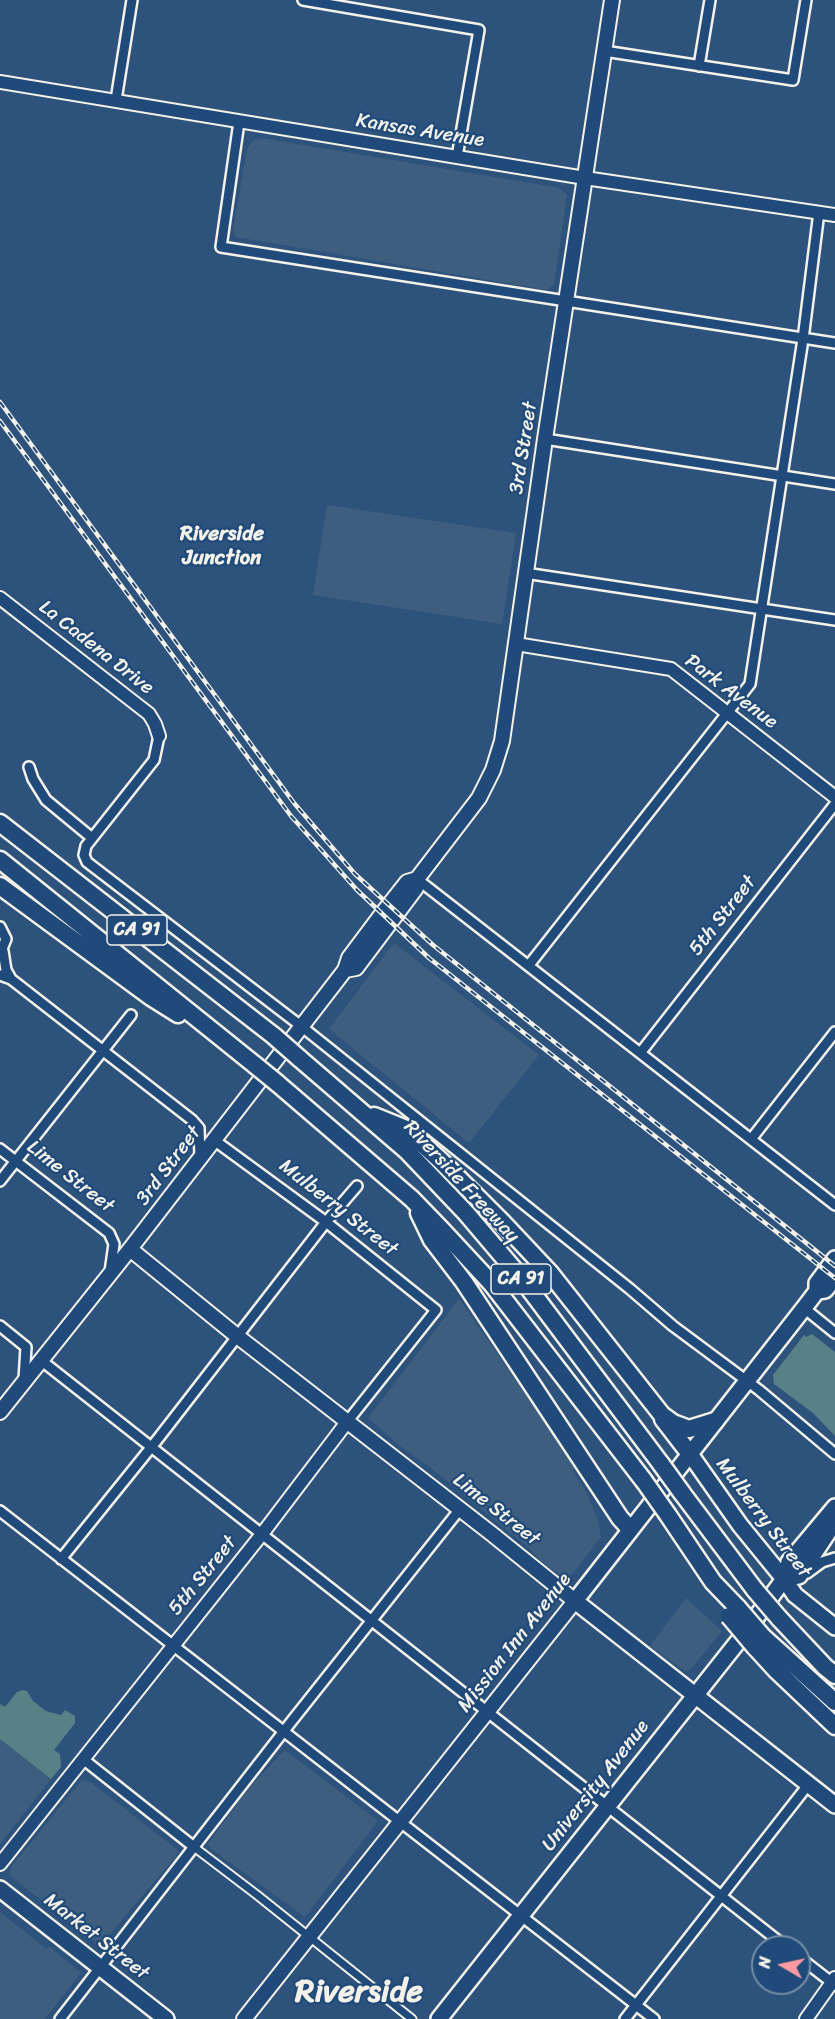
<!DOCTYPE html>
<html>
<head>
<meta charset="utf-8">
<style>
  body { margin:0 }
  #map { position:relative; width:835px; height:2019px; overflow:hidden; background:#2d537c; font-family:Sriracha,sans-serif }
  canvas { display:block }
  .north { position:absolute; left:751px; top:1935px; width:60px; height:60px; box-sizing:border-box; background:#1f4a7a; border:2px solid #748da6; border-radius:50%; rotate:279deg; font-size:16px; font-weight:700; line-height:24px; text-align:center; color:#f4f1e8 }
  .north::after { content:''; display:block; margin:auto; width:21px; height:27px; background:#ff9aa2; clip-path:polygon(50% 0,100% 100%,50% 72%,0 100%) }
</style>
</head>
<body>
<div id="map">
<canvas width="835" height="2019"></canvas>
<div class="north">N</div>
</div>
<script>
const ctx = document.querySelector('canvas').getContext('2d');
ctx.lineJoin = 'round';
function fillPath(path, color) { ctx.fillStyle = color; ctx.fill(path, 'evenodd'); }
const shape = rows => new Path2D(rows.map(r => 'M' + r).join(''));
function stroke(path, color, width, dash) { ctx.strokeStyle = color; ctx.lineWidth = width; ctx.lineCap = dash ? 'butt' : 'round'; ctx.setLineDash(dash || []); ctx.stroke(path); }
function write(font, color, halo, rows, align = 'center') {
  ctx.font = font + ' Sriracha,sans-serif'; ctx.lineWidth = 4.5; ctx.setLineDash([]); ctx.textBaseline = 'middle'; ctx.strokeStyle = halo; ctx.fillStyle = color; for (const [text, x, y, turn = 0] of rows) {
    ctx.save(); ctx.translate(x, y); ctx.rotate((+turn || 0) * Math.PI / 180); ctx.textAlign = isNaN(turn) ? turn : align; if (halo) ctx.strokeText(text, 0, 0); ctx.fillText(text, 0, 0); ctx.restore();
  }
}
fillPath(shape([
  [262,138,560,188,567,195,554,284,547,290,236,237,233,230,247,149,254,140],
  [327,505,516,533,502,624,313,595],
  [394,943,539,1055,469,1143,329,1029],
  [459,1299,575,1465,573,1472,585,1489,598,1520,601,1537,569,1578,565,1579,541,1561,529,1548,427,1465,405,1450,368,1418],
  [686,1598,722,1631,690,1670,685,1671,650,1646],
  [0,1739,51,1779,0,1844],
  [285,1750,378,1821,305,1917,210,1848,208,1844,248,1789],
  [82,1780,90,1782,178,1850,177,1855,100,1946,9,1875,11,1867],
  [0,1912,46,1949,49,1946,81,1973,45,2019,0,2019]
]), '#3e5e7f');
fillPath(shape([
  [812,1334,835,1352,835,1436,813,1413,774,1384,773,1375,804,1335,806,1337],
  [22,1690,27,1691,33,1701,46,1711,61,1715,65,1710,75,1716,75,1723,54,1750,60,1754,61,1767,51,1779,0,1739,0,1704,5,1707,17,1692]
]), '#588087');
const pedestrian = shape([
  [194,1847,257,1895,412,2019]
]);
const minor = shape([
  [303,0,479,30,457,157],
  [604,51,793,80,806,0],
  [699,66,710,0],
  [116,100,132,0],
  [239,122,221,247,835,343],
  [545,439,835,484],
  [525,573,835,620],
  [159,736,154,760,86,846,84,855,87,862,301,1026,630,1289,673,1326,759,1390,835,1454],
  [29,767,33,779,46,800,92,838],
  [417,879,835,1205],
  [0,927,6,939,0,954],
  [3,951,6,970,11,979],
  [529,965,750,684,803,339,819,212],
  [0,975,11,979,192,1120,199,1128,200,1157],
  [641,1052,835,804],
  [752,1138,835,1032],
  [214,1140,326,1222,436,1310,347,1422],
  [0,1149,109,1233,114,1244,110,1272],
  [0,1181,131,1015],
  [804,1308,835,1333],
  [0,1326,26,1347,24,1380],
  [42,1361,786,1947],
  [0,1511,654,2019],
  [61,1559,157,1440,326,1222,357,1186],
  [807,1573,822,1562,835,1558],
  [83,1759,194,1847],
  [799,1957,835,1985],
  [60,2019,291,1722,460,1509],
  [625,2019,808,1785]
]);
const tertiary = shape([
  [0,82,585,178,835,215],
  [0,598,149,714,155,724,159,736],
  [516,644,671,669,835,797],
  [0,1864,262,1534,347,1422],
  [806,2019,835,1978]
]);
const secondary = shape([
  [345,970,356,968,416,888,417,879,479,798,493,770,502,741,545,439,612,0],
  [130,1249,237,1336,492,1534,575,1601,244,2019],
  [0,1412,130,1249,345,970,349,958,385,910,407,882,417,879]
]);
const primary = shape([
  [835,1259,817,1283,817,1291,804,1308,575,1601,835,1805],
  [817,1291,825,1290,835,1278],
  [690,1454,740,1525,784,1579,795,1595,835,1627],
  [784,1579,799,1576,835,1522],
  [0,1889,166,2019],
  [439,2019,744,1634,784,1579,789,1562,835,1507]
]);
const motorway = shape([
  [0,823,274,1036],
  [0,860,255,1065],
  [0,886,151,997,178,1014],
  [299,1058,407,1151,466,1213,522,1279,661,1464],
  [277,1083,412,1199,441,1229,492,1284,644,1481],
  [374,1116,406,1129,440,1160,503,1223,550,1273,662,1415,673,1423,689,1429,715,1421],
  [419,1213,432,1240,464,1282,620,1518,630,1529],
  [663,1419,690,1454],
  [682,1493,755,1590],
  [668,1515,713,1582,738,1608],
  [779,1618,825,1667,835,1675],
  [763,1637,835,1702],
  [755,1647,777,1671,835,1726]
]);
stroke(pedestrian, '#f4f1e8', 11);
stroke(minor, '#f4f1e8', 14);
stroke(tertiary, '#f4f1e8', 16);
stroke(secondary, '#f4f1e8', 18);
stroke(primary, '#f4f1e8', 20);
stroke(motorway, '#f4f1e8', 21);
stroke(pedestrian, '#1f4a7a', 7);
stroke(minor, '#1f4a7a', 9);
stroke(tertiary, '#1f4a7a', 12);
stroke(secondary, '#1f4a7a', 14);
stroke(primary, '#1f4a7a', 15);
stroke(motorway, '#1f4a7a', 16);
const rail = shape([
  [0,402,264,762,294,803,355,874,433,945,835,1266],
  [0,421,291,816,357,890,429,958,835,1278]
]);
stroke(rail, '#f4f1e8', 4.5);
stroke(rail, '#1f4a7a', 2, [7]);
const motorwayBridge = shape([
  [274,1036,299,1058],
  [255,1065,277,1083],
  [661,1464,682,1493],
  [644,1481,668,1515],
  [755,1590,779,1618],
  [738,1608,763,1637],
  [729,1616,755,1647]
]);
stroke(motorwayBridge, '#f4f1e8', 21, []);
stroke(motorwayBridge, '#1f4a7a', 16);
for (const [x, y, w] of [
  [137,930,60],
  [521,1279,60]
]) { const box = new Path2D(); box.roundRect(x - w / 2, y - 15, w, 30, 4.5); ctx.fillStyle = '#1f4a7a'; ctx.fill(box); stroke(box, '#f4f1e8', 1.5); }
write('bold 18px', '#f4f1e8', null, [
  ["CA 91",137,930],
  ["CA 91",521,1279]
]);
write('20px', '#f4f1e8', '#1f4a7a', [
  ["Kansas Avenue",420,131,9],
  ["3rd Street",524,448,-81],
  ["La Cadena Drive",96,648,38],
  ["Park Avenue",731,692,37],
  ["5th Street",723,916,-52],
  ["3rd Street",169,1166,-53],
  ["Lime Street",70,1177,38],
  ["Riverside Freeway",461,1182,47],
  ["Mulberry Street",338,1208,38],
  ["Lime Street",496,1510,38],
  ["Mulberry Street",763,1518,53],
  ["5th Street",203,1576,-51],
  ["Mission Inn Avenue",515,1643,-52],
  ["University Avenue",596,1786,-52],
  ["Market Street",96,1937,38]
]);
write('bold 21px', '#f4f1e8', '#1f4a7a', [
  ["Riverside",222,535],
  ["Junction",222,559]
]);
write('bold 32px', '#f4f1e8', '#1f4a7a', [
  ["Riverside",359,1993]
]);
</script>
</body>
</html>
